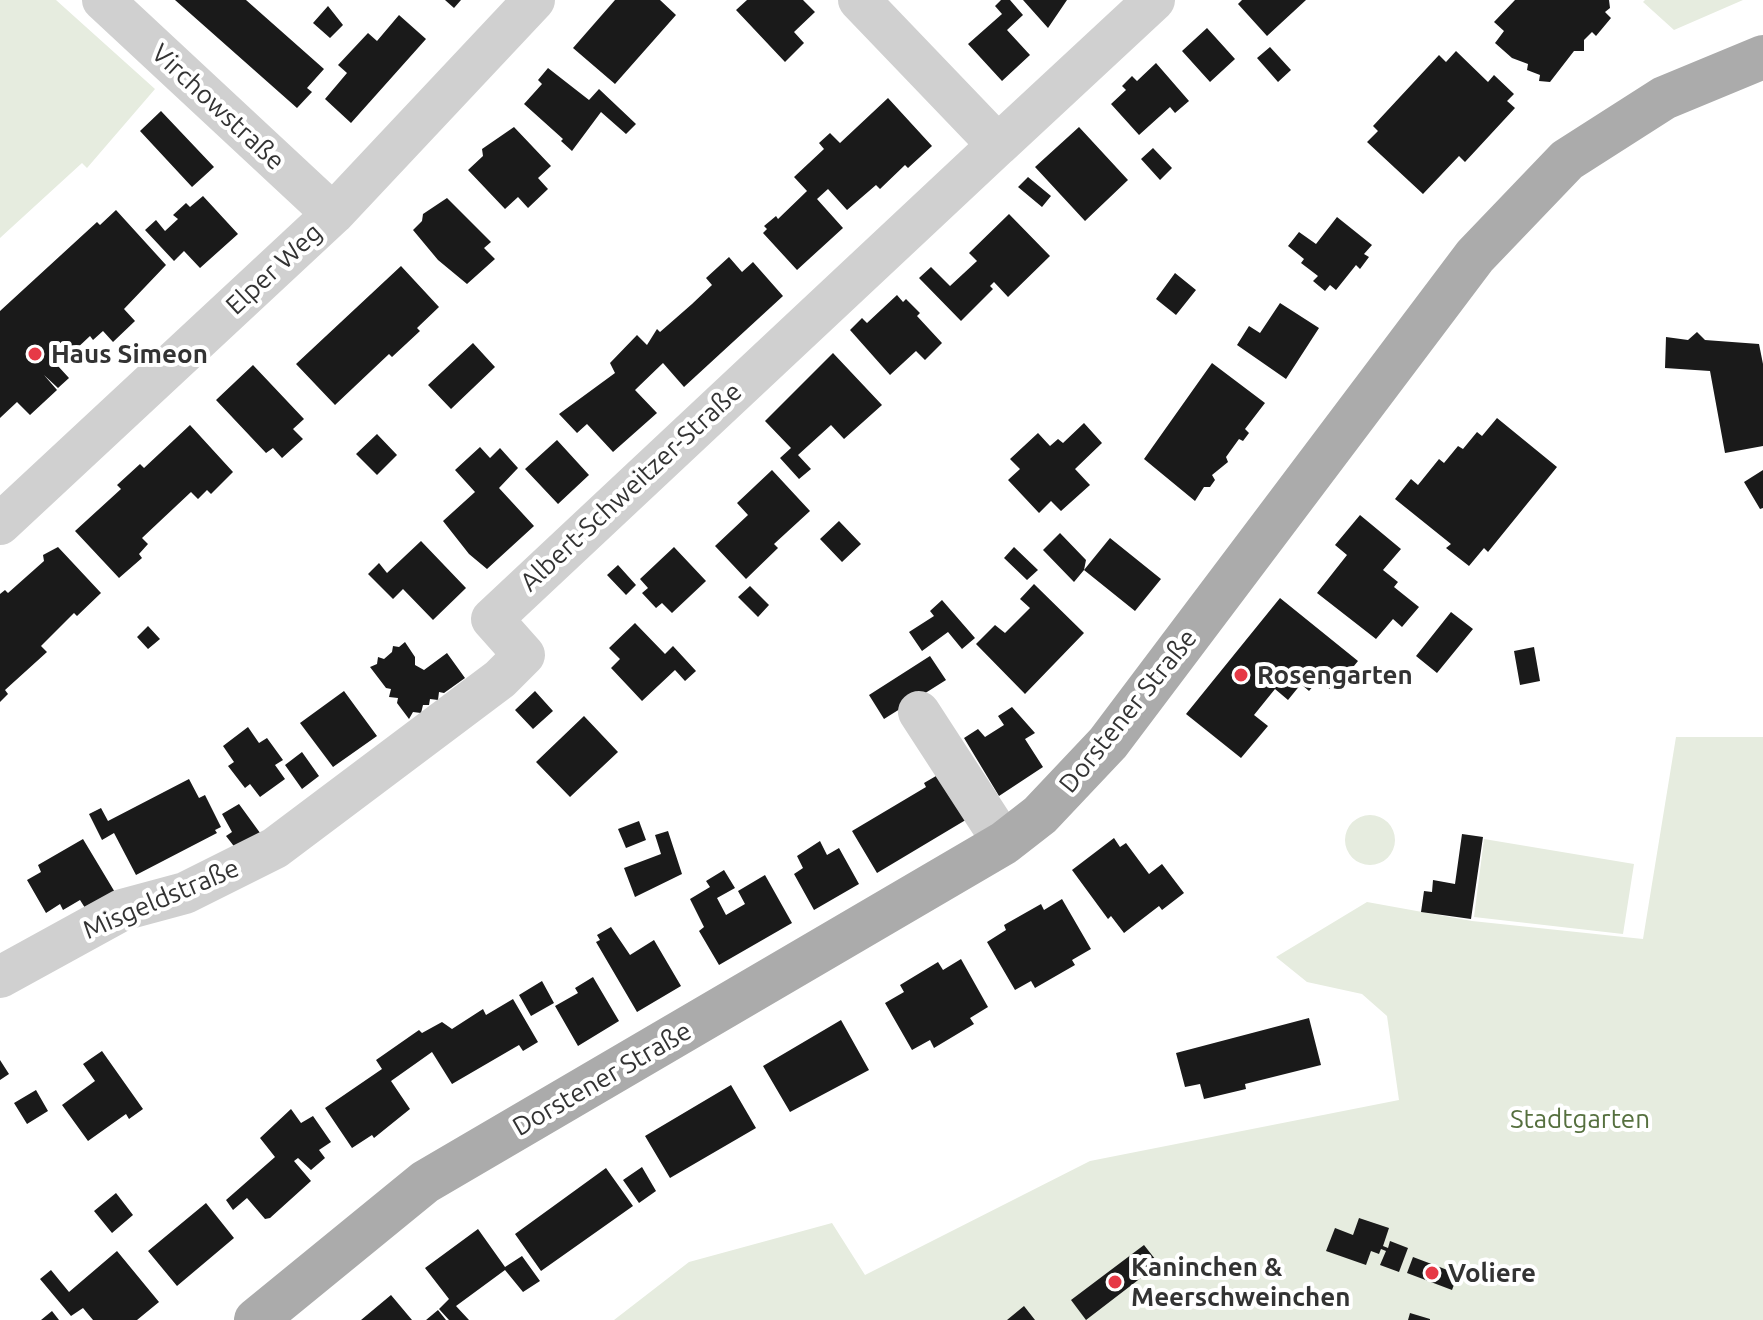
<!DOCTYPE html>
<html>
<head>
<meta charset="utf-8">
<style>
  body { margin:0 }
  canvas { display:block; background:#fff }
</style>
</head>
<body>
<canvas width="1763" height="1320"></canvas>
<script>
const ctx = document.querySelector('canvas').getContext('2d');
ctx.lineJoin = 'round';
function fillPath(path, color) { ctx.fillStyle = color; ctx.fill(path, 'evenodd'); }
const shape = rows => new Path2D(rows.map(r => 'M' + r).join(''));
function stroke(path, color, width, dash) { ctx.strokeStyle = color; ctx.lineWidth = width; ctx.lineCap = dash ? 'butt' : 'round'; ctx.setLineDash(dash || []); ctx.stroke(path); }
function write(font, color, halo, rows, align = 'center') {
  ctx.font = font + ' Ubuntu,sans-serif'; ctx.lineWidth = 8; ctx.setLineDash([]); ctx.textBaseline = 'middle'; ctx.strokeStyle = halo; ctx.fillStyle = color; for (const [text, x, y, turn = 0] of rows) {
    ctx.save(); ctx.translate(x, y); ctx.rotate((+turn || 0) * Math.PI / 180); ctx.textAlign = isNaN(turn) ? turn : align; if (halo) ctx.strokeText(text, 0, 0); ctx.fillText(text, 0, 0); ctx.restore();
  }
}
fillPath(shape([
  [0,0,56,0,155,89,87,168,82,163,0,238],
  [1645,0,1743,0,1674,30,1643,2],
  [1676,737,1763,737,1763,1320,614,1320,689,1262,832,1223,865,1275,1090,1161,1399,1100,1387,1016,1362,994,1307,982,1276,957,1367,902,1472,921,1643,939],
  '1345 840a25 25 0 1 1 50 0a25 25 0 1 1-50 0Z',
  [1484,839,1634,864,1623,934,1474,917]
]), '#e6ecdf');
fillPath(shape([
  [175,0,246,0,324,69,307,88,312,92,297,108],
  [445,0,461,0,454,8],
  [615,0,660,0,676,15,615,84,573,48],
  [747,0,803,0,815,12,794,32,804,43,785,62,736,10],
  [1001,0,1010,0,1023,15,1007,30,1030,55,1002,81,968,44,1002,14,995,6],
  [1023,0,1067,0,1048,28],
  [1242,0,1306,0,1267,36,1238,4],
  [1515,0,1609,0,1610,8,1605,12,1611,18,1596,36,1592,32,1584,40,1584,51,1574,51,1550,82,1539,81,1540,75,1527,70,1528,64,1512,58,1495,43,1504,31,1494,22],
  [328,6,343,25,330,38,313,23],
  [399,15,426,39,351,123,325,99,347,73,338,65,368,33,377,41],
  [1207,28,1235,59,1210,82,1182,51],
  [1270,47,1291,70,1278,82,1257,58],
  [1456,51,1488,82,1494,75,1514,94,1507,101,1515,108,1465,162,1459,156,1423,194,1367,142,1378,131,1373,126,1439,55,1446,62],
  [1156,63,1189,101,1175,113,1170,107,1139,135,1111,104,1126,90,1122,86,1132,76,1137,81],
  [548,68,589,100,599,89,636,124,626,134,601,112,572,151,561,141,563,139,524,104,542,84,538,80],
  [888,98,932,146,908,168,905,165,880,189,876,185,847,210,828,189,817,199,843,228,797,270,763,233,767,229,764,226,776,216,778,219,807,191,794,177,824,149,819,143,830,133,840,143],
  [161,111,214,167,192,187,140,131],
  [514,127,551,166,538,178,548,189,528,208,518,197,505,209,468,170,483,156,482,149],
  [1079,127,1128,180,1085,221,1035,167],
  [1153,148,1172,168,1160,180,1141,159],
  [1028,177,1051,196,1042,207,1018,187],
  [203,196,238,234,200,268,184,251,174,261,145,230,156,220,165,231,178,219,173,215,186,203,190,207],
  [447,198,491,242,484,248,495,259,467,284,438,260,413,230,422,221,423,214],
  [116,210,166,265,124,309,135,321,113,342,103,331,93,340,90,336,58,366,69,378,58,388,44,375,57,390,30,415,17,402,0,418,0,311,97,222,100,225],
  [1009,214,1050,256,1008,297,994,282,990,286,993,289,961,321,919,278,931,267,950,286,977,261,969,253],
  [1337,217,1372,245,1364,254,1369,257,1360,269,1356,265,1336,290,1330,285,1325,291,1313,281,1318,276,1301,263,1304,259,1288,246,1299,232,1316,244],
  [729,257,742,272,753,262,783,296,684,387,663,363,635,390,657,413,613,452,587,424,577,433,559,414,615,373,610,363,637,335,647,345,657,329,660,332,692,304,712,285,706,278],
  [401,266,439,307,417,328,420,331,392,357,389,354,335,405,296,364],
  [1175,273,1196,290,1176,315,1156,299],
  [897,295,903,302,906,299,920,313,917,316,942,343,925,360,916,351,890,375,850,330,862,318,867,323],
  [1280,303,1319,328,1286,379,1237,345,1249,326,1260,333],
  [1697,332,1705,340,1759,344,1763,364,1763,446,1725,453,1710,371,1665,368,1666,337,1688,340],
  [473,343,495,367,451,409,428,385],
  [833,353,882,405,844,439,831,425,798,455,811,469,799,479,780,458,791,448,765,421],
  [1212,363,1265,403,1245,429,1249,433,1243,441,1239,439,1226,457,1228,462,1212,475,1215,480,1210,487,1204,487,1195,501,1144,459],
  [253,365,304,419,293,429,303,439,282,458,273,448,266,453,216,400],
  [1497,418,1557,467,1488,552,1484,548,1469,566,1446,548,1451,544,1395,499,1411,479,1418,485,1439,459,1444,463,1458,446,1463,449,1477,432,1482,436],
  [1084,423,1102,443,1075,469,1090,485,1061,511,1051,501,1039,513,1008,480,1020,469,1010,459,1038,433,1050,446,1058,439,1063,443],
  [190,425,233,472,211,494,207,490,198,499,191,492,142,538,148,544,139,554,142,558,119,578,75,531,121,489,117,485,140,464,144,468],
  [377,434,397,455,377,475,356,454],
  [557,440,589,475,558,504,525,469],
  [480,447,490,458,500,448,518,468,499,488,534,526,487,569,469,554,443,521,475,492,455,470],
  [772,470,810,511,774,544,778,548,746,579,715,546,748,515,737,503],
  [1763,470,1763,508,1760,509,1744,482],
  [1360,515,1401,549,1383,570,1398,582,1394,587,1419,607,1402,627,1393,619,1376,639,1317,593,1347,555,1335,545],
  [839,521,861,544,842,562,820,539],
  [1060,533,1086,560,1084,570,1110,538,1161,579,1135,611,1084,570,1074,582,1043,550],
  [421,541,466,588,433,620,403,589,393,599,368,574,379,563,387,573],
  [58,547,101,593,77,616,74,613,41,646,47,652,5,690,8,694,0,702,0,594,5,590,8,593,44,561,43,555],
  [674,547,706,581,672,613,662,603,656,608,642,593,648,588,640,579],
  [1014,547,1038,570,1027,580,1004,558],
  [618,565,636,585,626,595,607,575],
  [1034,584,1084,633,1025,694,976,644,995,625,1005,633,1030,608,1020,599],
  [750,586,769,605,758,617,738,597],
  [1280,598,1358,661,1333,692,1319,679,1309,691,1301,684,1288,700,1275,689,1254,715,1268,726,1241,758,1186,714],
  [942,600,975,638,962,649,948,632,922,651,909,632,934,616,930,611],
  [1451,612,1473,629,1437,673,1416,656],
  [635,623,665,654,673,646,696,671,685,681,675,670,642,701,611,668,620,659,609,648],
  [148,626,160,639,148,649,137,637],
  [405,642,415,657,415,665,424,670,447,653,465,678,444,693,439,692,438,700,430,699,429,705,423,705,421,713,413,712,409,719,397,703,398,698,389,697,391,689,386,688,370,667,377,664,378,657,384,659,392,652,393,646,399,647],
  [1534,647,1540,681,1520,685,1514,651],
  [930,656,946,680,884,719,869,695],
  [344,691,377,736,333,767,300,723],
  [535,691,553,711,533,729,515,710],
  [1012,707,1035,733,1025,739,1043,767,999,796,964,738,978,729,985,737,1004,725,998,716],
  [584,716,618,752,570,797,536,762],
  [248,727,259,743,267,738,283,760,275,765,285,779,260,797,250,784,245,788,228,766,234,762,223,746],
  [302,752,319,776,302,789,285,765],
  [948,769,969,818,877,873,852,831,926,787,924,783],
  [189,779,199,798,205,795,221,827,215,830,217,833,136,875,114,833,102,840,89,814,101,808,108,821],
  [239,804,263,837,240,854,226,836,232,832,222,814],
  [639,821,646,840,626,848,618,829],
  [668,831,682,874,635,897,624,868,661,854,655,835],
  [1462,834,1483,837,1471,919,1421,912,1424,891,1432,892,1433,880,1455,884],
  [1114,838,1120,847,1126,843,1149,874,1162,864,1184,893,1162,910,1159,906,1124,933,1111,916,1108,919,1072,870],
  [83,839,116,894,87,911,80,900,63,910,60,904,46,913,27,880,41,872,38,865],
  [820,841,827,855,839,848,859,884,814,910,794,874,803,868,797,856],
  [724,870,735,888,717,898,726,915,745,904,738,891,765,875,792,923,719,965,699,931,704,927,690,899,710,887,706,881],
  [1062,899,1091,949,1072,960,1075,965,1035,988,1031,981,1015,990,987,942,1006,930,1004,925,1041,904,1044,910],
  [611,927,630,955,654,940,681,986,637,1012,596,942,600,940,597,935],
  [961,959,988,1007,970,1018,974,1024,934,1048,930,1040,912,1050,885,1003,904,992,900,985,938,962,943,970],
  [593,977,619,1021,578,1046,555,1006,578,993,575,988],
  [542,981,554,1003,531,1016,519,995],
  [513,999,538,1042,523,1051,519,1045,452,1084,432,1052,391,1081,410,1109,374,1138,372,1135,352,1148,325,1108,382,1069,376,1060,419,1030,422,1033,442,1022,452,1029,483,1009,486,1015],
  [1309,1018,1321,1065,1245,1084,1246,1089,1204,1099,1200,1084,1185,1087,1176,1053],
  [841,1020,869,1070,790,1112,763,1066],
  [102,1051,143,1109,129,1119,126,1114,88,1141,62,1105,95,1081,83,1064],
  [0,1060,9,1074,0,1080],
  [731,1085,756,1128,670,1178,645,1136],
  [36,1090,48,1111,27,1124,14,1103],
  [291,1109,301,1123,313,1116,331,1142,319,1150,325,1158,311,1170,298,1158,294,1161,311,1181,270,1218,265,1219,247,1198,233,1210,226,1200,275,1157,260,1138],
  [642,1167,656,1191,639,1203,623,1180],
  [606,1168,633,1206,541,1271,515,1234],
  [116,1193,133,1215,112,1233,94,1211],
  [206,1203,234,1238,177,1286,148,1251],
  [1359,1218,1389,1228,1383,1246,1388,1248,1390,1241,1408,1248,1399,1272,1380,1265,1386,1251,1381,1249,1379,1254,1371,1251,1366,1265,1326,1251,1335,1228,1353,1235],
  [478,1229,505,1267,522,1256,540,1281,523,1292,505,1270,456,1306,469,1320,449,1320,439,1309,449,1299,425,1268],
  [1144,1245,1159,1264,1086,1320,1071,1300],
  [117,1251,159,1302,137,1320,93,1320,83,1308,71,1316,40,1279,51,1270,69,1292],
  [1413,1257,1458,1274,1452,1290,1407,1273],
  [391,1295,412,1320,361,1320],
  [1024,1306,1035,1320,1007,1320],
  [438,1310,446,1320,426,1320],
  [52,1311,59,1320,41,1320],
  [1410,1313,1430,1319,1430,1320,1408,1320]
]), '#1a1a1a');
stroke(shape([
  [103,0,333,214],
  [859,0,998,145,1154,0],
  [0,524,333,214,534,0],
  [919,712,1004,843],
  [0,977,122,910,185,893,275,848,500,679,524,655,492,619,998,145]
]), '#d0d0d0', 42);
stroke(shape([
  [256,1320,425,1182,1004,843,1040,815,1108,743,1475,256,1567,160,1664,98,1763,57]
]), '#ababab', 44);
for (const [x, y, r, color] of [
  [35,354,8,"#e63946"],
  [1241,675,8,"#e63946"],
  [1432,1273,8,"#e63946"],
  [1115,1282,8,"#e63946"]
]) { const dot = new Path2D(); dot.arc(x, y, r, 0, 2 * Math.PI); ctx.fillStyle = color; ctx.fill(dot); stroke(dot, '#fff', 3); }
write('26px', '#333', '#fff', [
  ["Virchowstraße",218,107,43],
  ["Elper Weg",274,269,-43],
  ["Albert-Schweitzer-Straße",631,487,-43],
  ["Dorstener Straße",1128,711,-51],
  ["Misgeldstraße",161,899,-23],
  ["Dorstener Straße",602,1079,-30]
]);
write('bold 26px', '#333', '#fff', [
  ["Haus Simeon",51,354],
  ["Rosengarten",1257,675],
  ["Kaninchen &",1131,1267],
  ["Meerschweinchen",1131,1297],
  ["Voliere",1448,1273]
], 'left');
write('26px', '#56703f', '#fff', [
  ["Stadtgarten",1580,1119]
]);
</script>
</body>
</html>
